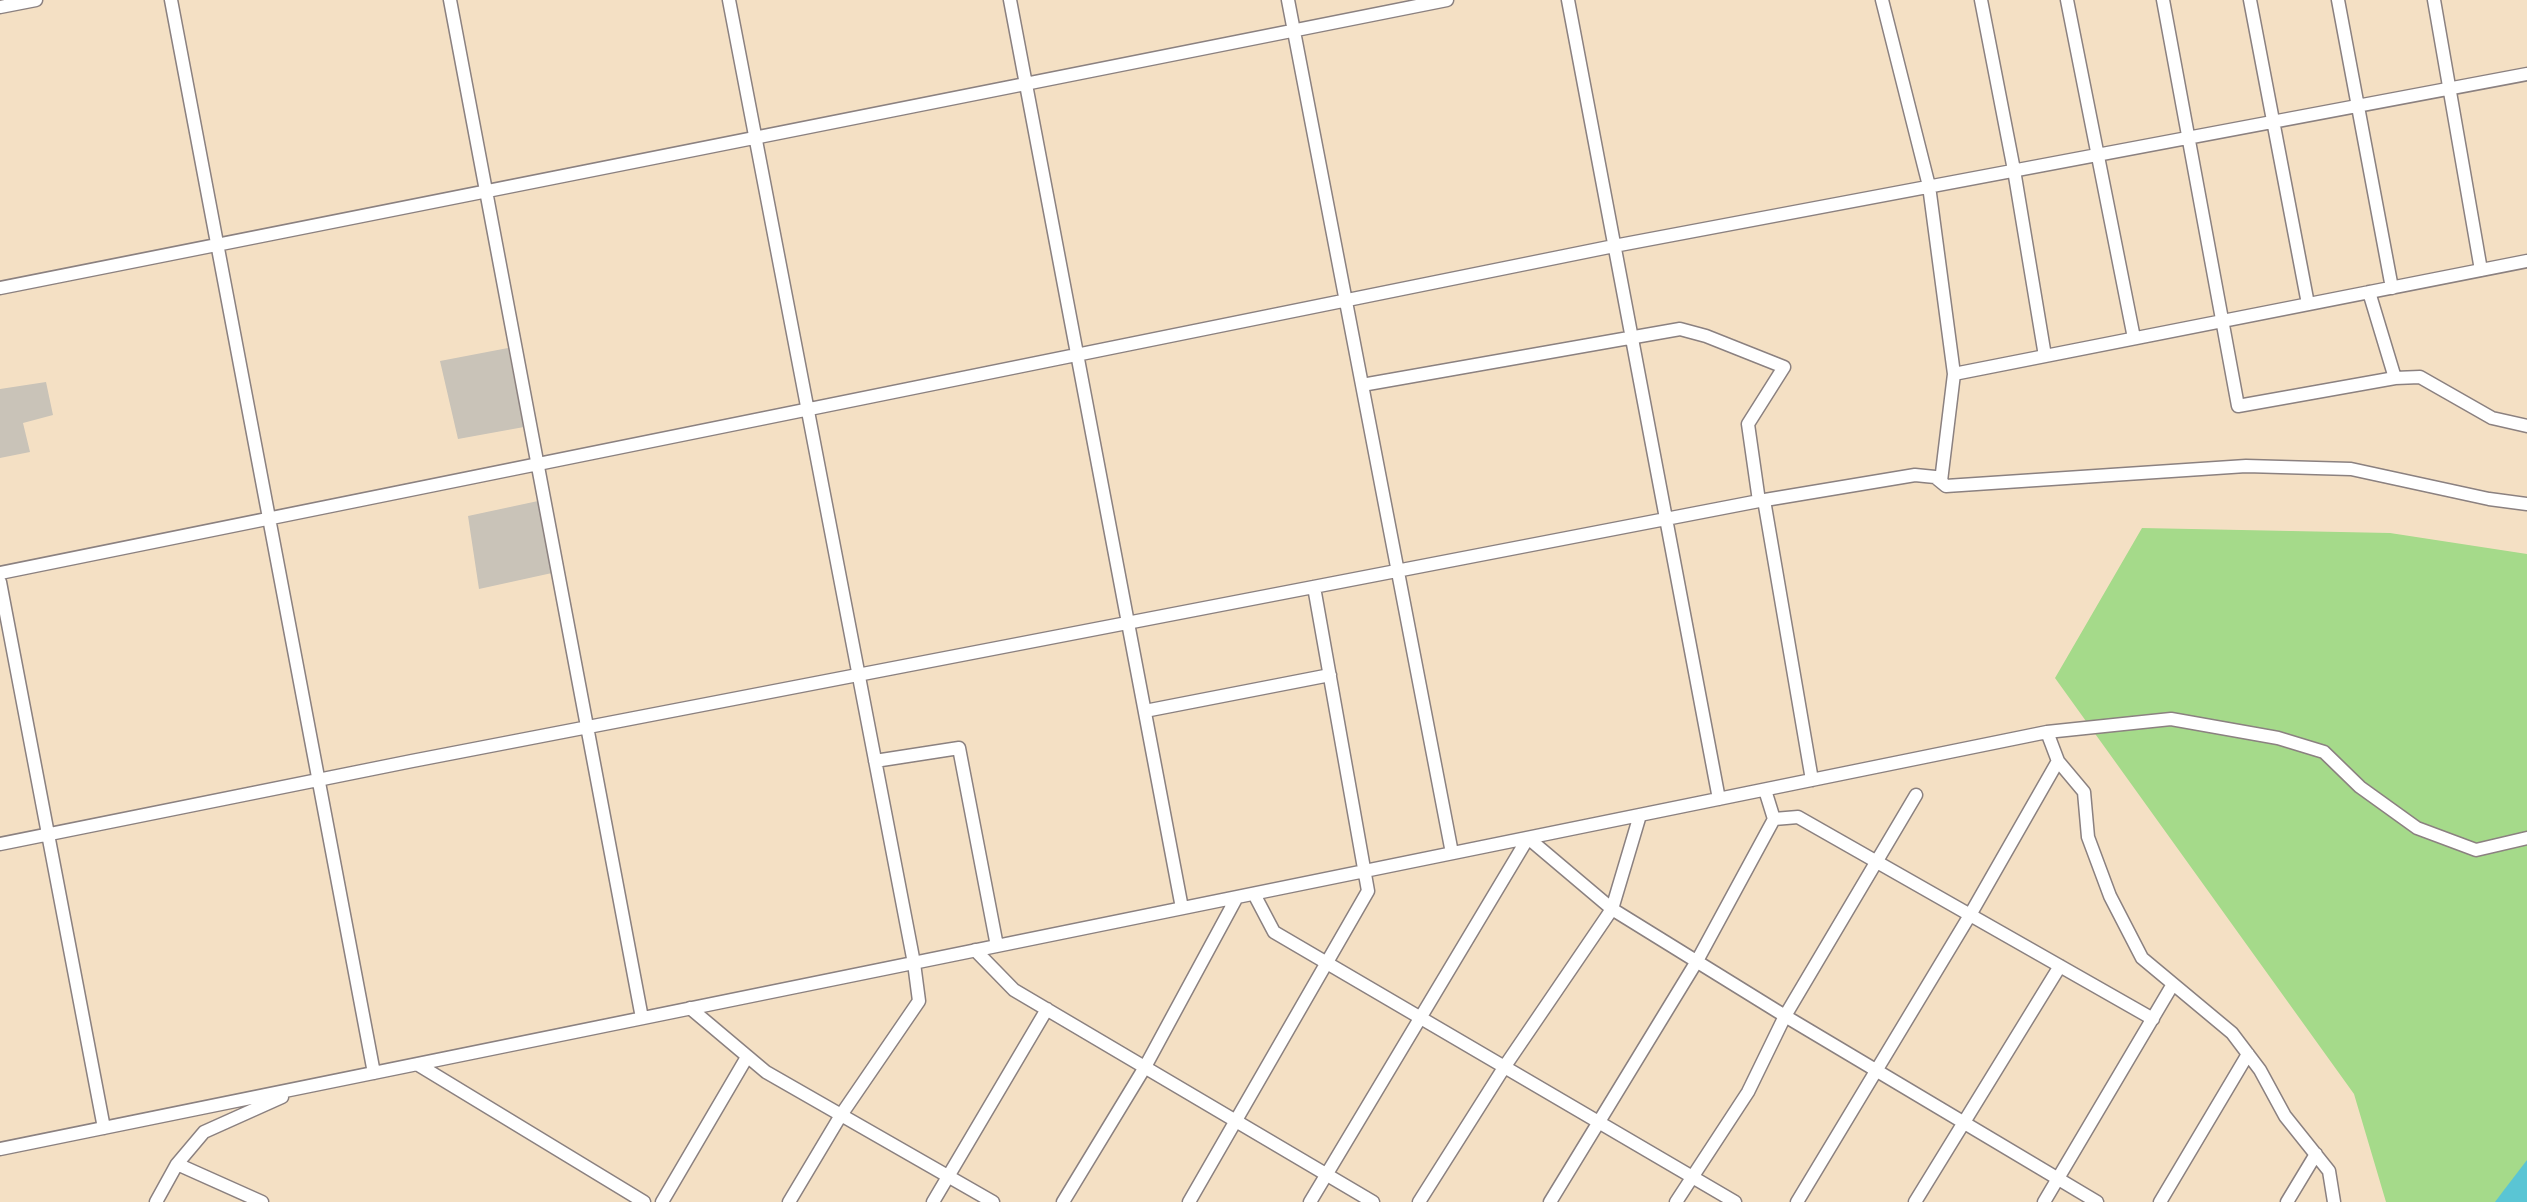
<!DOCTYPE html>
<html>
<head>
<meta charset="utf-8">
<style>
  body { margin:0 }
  canvas { display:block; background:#f4e0c4 }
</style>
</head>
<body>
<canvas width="2527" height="1202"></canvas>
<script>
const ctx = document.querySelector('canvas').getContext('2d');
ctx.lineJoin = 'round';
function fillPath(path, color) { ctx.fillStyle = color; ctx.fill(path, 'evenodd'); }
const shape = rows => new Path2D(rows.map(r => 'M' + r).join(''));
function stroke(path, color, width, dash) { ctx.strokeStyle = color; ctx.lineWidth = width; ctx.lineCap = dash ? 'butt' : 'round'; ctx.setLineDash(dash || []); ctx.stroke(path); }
fillPath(shape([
  [508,348,524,427,458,439,440,361],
  [46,382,53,415,23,423,30,452,0,458,0,389],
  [538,501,552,573,479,589,468,516]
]), '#c9c3b8');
fillPath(shape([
  [2142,528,2390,533,2527,554,2527,1202,2386,1202,2354,1094,2055,678]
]), '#a5da8a');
fillPath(shape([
  [2527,1160,2527,1202,2495,1202,2504,1190]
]), '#5ac5d4');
const minor = shape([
  [171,0,374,1073],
  [450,0,642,1018],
  [729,0,914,963,919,1001,841,1115,789,1202],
  [1010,0,1182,908],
  [1288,0,1452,853],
  [1568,0,1719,799],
  [1882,0,1929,186,1954,374,1941,481],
  [1981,0,2014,170,2045,356],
  [2067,0,2134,338],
  [2163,0,2238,406,2395,378],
  [2250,0,2308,304],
  [2338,0,2392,288],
  [2434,0,2481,270],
  [0,7,36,0],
  [0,288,1447,0],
  [2369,292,2395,378,2420,377,2492,418,2527,426],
  [1954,374,2527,261],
  [1362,385,1680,329,1706,336,1784,367,1748,424,1759,501,1915,475,1935,477,1946,486,2246,466,2351,469,2489,499,2527,504],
  [1764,500,1812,780],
  [0,573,1614,246,2527,74],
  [0,582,104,1128],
  [1145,711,1330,675],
  [2047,732,2058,761,2084,792,2088,837,2110,896,2142,958,2232,1033,2260,1070,2285,1116,2329,1171,2334,1202],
  [875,761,959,748,997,946],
  [1774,819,1798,817,2153,1019],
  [0,844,412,761,1759,501],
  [1254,894,1274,932,1735,1202],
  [975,950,1014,990,1373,1202],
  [690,1008,766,1072,993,1202],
  [417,1064,644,1202],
  [0,1149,2047,732,2171,719,2278,738,2324,752,2360,787,2417,828,2476,850,2527,838],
  [156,1202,177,1164],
  [262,1202,177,1164,204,1132,282,1097],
  [662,1202,747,1057],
  [933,1202,1047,1009],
  [1063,1202,1145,1067,1237,897],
  [1189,1202,1368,891,1314,587],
  [1310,1202,1528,838,1612,909,1785,1016,2097,1202],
  [1419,1202,1505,1066,1612,909,1640,815],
  [1550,1202,1697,961,1774,819,1765,790],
  [1676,1202,1748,1092,1785,1016,1916,795],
  [1797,1202,1970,915,2058,761],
  [1915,1202,2060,966],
  [2044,1202,2173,984],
  [2160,1202,2248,1054],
  [2287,1202,2316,1154]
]);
stroke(minor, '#8b8180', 15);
stroke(minor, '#fff', 12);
</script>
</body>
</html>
